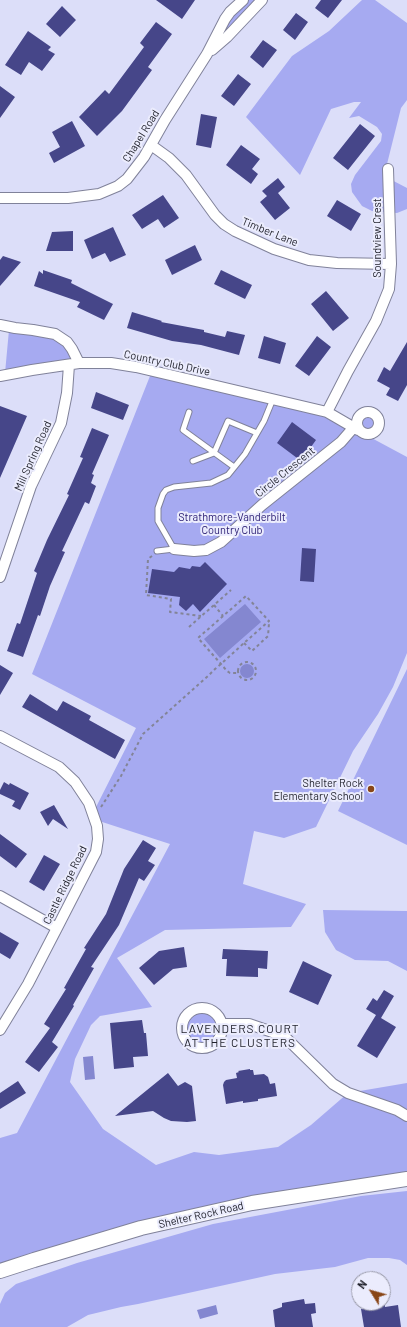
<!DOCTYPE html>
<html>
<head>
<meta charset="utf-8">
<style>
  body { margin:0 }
  #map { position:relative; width:407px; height:1327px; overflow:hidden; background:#dcdef9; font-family:Barlow,sans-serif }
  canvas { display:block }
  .north { position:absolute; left:351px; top:1271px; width:40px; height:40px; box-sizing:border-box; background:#ebecfd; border:1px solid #999aa9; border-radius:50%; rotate:307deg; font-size:11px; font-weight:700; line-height:16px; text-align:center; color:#1f202a }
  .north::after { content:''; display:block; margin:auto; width:14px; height:18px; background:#894617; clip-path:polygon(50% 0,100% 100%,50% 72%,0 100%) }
</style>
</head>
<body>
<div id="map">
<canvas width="407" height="1327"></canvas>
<div class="north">N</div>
</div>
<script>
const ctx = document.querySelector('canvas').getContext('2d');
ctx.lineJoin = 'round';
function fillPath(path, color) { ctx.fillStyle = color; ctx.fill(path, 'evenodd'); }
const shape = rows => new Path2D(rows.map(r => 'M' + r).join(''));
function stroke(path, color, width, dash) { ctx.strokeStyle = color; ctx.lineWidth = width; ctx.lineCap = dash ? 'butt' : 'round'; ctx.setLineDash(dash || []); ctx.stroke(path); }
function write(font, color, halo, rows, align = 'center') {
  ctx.font = font + ' Barlow,sans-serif'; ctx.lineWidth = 4; ctx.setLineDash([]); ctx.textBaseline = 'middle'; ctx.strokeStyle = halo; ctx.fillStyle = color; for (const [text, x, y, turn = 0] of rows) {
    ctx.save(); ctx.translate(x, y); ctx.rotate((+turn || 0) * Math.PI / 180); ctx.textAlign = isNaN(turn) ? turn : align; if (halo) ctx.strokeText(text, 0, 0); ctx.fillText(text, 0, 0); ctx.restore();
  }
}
fillPath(shape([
  [243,0,262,0,212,46],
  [362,0,375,0,407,23,407,100,401,108,384,176,407,188,407,209,397,213,372,211,362,206,352,192,351,184,355,175,381,141,382,134,377,127,359,116,349,118,361,102,354,102,331,109,300,175,246,117,292,56,329,31],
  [9,330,59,338,76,362,5,373],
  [152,371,327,412,357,426,357,419,364,412,371,412,377,417,379,423,377,430,371,434,366,435,407,457,407,653,393,687,378,714,353,751,316,827,284,838,254,831,243,884,306,904,291,927,165,930,117,958,152,1007,100,1016,91,1025,75,1059,70,1082,103,1129,156,1165,194,1152,219,1155,278,1147,311,1125,348,1093,407,1083,407,1179,252,1203,0,1272,0,1138,17,1133,170,844,96,820,93,813,136,728,32,674],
  [407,669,407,845,338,811],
  [323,910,407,911,407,971,388,961,355,960,336,950,325,932],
  '182 1028a20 20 0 1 1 40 0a20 20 0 1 1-40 0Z',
  [407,1191,407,1265,400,1260,389,1258,368,1258,335,1267,275,1274,138,1304,121,1307,88,1315,67,1327,0,1327,0,1304,5,1293,16,1284,77,1263,213,1224,361,1196]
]), '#a6aaf1');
fillPath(shape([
  [245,604,261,622,220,658,204,639],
  '240 671a7 7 0 1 1 14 0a7 7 0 1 1-14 0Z',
  [93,1056,95,1079,85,1080,83,1057],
  [216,1305,218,1314,200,1319,197,1310]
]), '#8487d0');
fillPath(shape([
  [156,0,195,0,182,19],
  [321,0,342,0,328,18,315,8],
  [62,6,76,20,60,37,46,24],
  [296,13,308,22,295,40,283,30],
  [156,22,172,34,148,67,152,70,122,111,97,136,79,117,105,90,109,94,144,47,140,43],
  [28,31,51,47,48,50,55,54,42,71,29,62,21,75,5,65],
  [263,40,277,50,263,68,250,57],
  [238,74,251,84,234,106,221,96],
  [0,86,15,97,0,118],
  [201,114,217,117,211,148,196,145],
  [72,121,85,146,54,163,49,153,60,147,52,132],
  [360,124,375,136,348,170,333,158],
  [241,145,260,159,252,169,258,174,251,184,226,165],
  [278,178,285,187,278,193,290,208,275,220,260,202,267,196,262,191],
  [163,195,179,218,164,228,158,219,142,229,132,215],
  [337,200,361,214,351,231,327,216],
  [113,227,126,255,110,262,105,253,92,259,84,240],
  [73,231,73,251,46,251,52,232],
  [195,245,202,260,172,275,165,260],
  [3,256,21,262,0,286,0,260],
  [43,270,72,280,71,283,113,304,104,320,77,307,80,302,34,286,39,271,43,274],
  [221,270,252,285,245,299,214,284],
  [326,291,349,318,333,331,311,304],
  [132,312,162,321,161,322,204,330,204,332,225,337,227,331,245,335,239,355,201,345,172,341,127,328],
  [264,336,286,343,280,364,258,358],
  [317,336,331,347,309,376,295,366],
  [407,342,407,385,398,401,386,395,390,388,377,381,384,367,390,371],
  [96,392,129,405,123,420,91,408],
  [0,406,27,416,0,478],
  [292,422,316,440,301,461,277,443],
  [92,428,109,435,92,474,94,475,91,483,96,486,89,504,85,502,62,551,65,552,50,586,40,616,38,615,23,657,7,651,17,623,20,624,37,573,34,571,47,540,69,495,67,494,83,458,80,457],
  [302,548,316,549,314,582,300,581],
  [205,562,227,584,200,612,193,604,186,611,179,605,180,597,148,593,152,569,174,572,179,567,190,569,192,566,200,567],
  [0,665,13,673,0,695],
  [30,694,57,711,63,701,91,716,89,720,125,740,115,759,22,707],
  [4,782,9,785,10,783,29,793,20,810,12,806,15,801,0,794,0,790],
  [54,805,68,829,53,819,48,826,40,812],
  [0,834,27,854,16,868,0,856],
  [143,840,156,848,148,861,155,865,144,881,139,878,119,925,91,967,94,968,73,1005,74,1006,52,1042,58,1047,39,1072,25,1062,50,1028,44,1024,66,989,64,988,86,949,84,948,106,914,124,869],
  [44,855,60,864,44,891,29,882],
  [0,932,19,943,10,959,0,953],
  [184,947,187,967,173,969,154,985,139,968,159,951],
  [223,949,268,951,267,969,258,968,258,977,226,976,227,959,222,959],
  [303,961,332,975,318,1005,289,992],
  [384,990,394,996,381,1018,396,1027,377,1058,357,1046,376,1015,366,1009,373,998,377,1001],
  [142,1020,144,1033,146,1033,148,1056,133,1057,134,1067,114,1069,110,1023],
  [250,1069,250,1070,253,1070,254,1075,264,1074,268,1077,270,1084,275,1083,277,1096,258,1099,258,1101,243,1103,243,1101,226,1104,223,1085,224,1082,226,1080,237,1078,236,1073,239,1072,238,1071],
  [168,1073,178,1086,185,1082,192,1086,196,1121,187,1122,171,1121,164,1118,153,1111,115,1116],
  [18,1081,26,1093,0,1109,0,1093],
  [304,1299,305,1304,315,1303,316,1313,311,1314,313,1327,275,1327,273,1310,282,1307,282,1303],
  [385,1305,385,1307,398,1305,401,1327,364,1327,361,1309]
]), '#464689');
const service = shape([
  [189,412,183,430,234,467],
  [193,461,214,453,228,421,257,433],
  [157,551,174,549,158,521,158,508,163,494,166,490,174,487,211,483,228,475,245,454,264,421,273,399]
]);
const minor = shape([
  [212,50,227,37,262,0],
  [151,145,169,158,186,175,215,215,224,224,235,231,274,249,309,260,337,263,391,264],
  [0,198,68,198,99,194,118,186,127,179,144,157,165,120,207,54,225,19,230,12,243,0],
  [0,325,15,328,33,330,55,334,67,342,72,349,79,363],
  [0,376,32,370,79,363,111,363,136,367,327,412,358,430],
  '357 423a11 11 0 1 1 22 0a11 11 0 1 1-22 0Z',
  [327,412,348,371,376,321,389,289,391,264,388,169],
  [174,549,194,551,206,550,221,542,262,505,341,442,354,427],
  [0,577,31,486,61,423,67,393,69,365],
  [0,736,59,767,75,782,89,803,97,826,98,839,96,852,57,928,28,984,0,1030],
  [0,896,57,928],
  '182 1028a20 20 0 1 1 40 0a20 20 0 1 1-40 0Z',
  [222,1024,249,1024,284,1036,333,1084,348,1093,397,1110,407,1116]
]);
const secondary = shape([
  [0,1271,34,1260,141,1228,252,1203,407,1179]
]);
stroke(service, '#80829a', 7);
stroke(minor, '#80829a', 12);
stroke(secondary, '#80829a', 16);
stroke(shape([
  [152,556,148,559,146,595,171,599,170,612,201,616],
  [214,605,223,616],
  [189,627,231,590],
  [244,643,252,651,268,636,269,623],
  '238 671a9 9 0 1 1 18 0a9 9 0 1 1-18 0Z',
  [101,807,121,776,143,734,208,676,215,669,221,664,244,643,269,621,246,596,198,638,221,664,227,671,230,673,238,673]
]), '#838497', 2, [3, 3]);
stroke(service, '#fff', 5);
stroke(minor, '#fff', 10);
stroke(secondary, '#fff', 14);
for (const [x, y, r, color] of [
  [371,789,4,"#894617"]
]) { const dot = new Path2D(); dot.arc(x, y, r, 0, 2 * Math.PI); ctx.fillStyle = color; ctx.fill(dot); stroke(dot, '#ebecfd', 1.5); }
write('11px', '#1f202a', '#ebecfd', [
  ["Chapel Road",141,136,-58],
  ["Timber Lane",270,232,22],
  ["Soundview Crest",377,238,-90],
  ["Country Club Drive",167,363,12],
  ["Mill Spring Road",33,456,-66],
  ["Circle Crescent",285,472,-39],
  ["Castle Ridge Road",65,885,-64],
  ["Shelter Rock Road",201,1215,-13]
]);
write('11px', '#281b71', '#ebecfd', [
  ["Strathmore-Vanderbilt",232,517],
  ["Country Club",232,530]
]);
write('11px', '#1f202a', '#ebecfd', [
  ["Shelter Rock",363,783],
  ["Elementary School",363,796]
], 'right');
ctx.letterSpacing = '1px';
write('12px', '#1f202a', '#ebecfd', [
  ["LAVENDERS COURT",240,1029],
  ["AT THE CLUSTERS",240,1043]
]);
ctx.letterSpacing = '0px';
</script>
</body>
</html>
